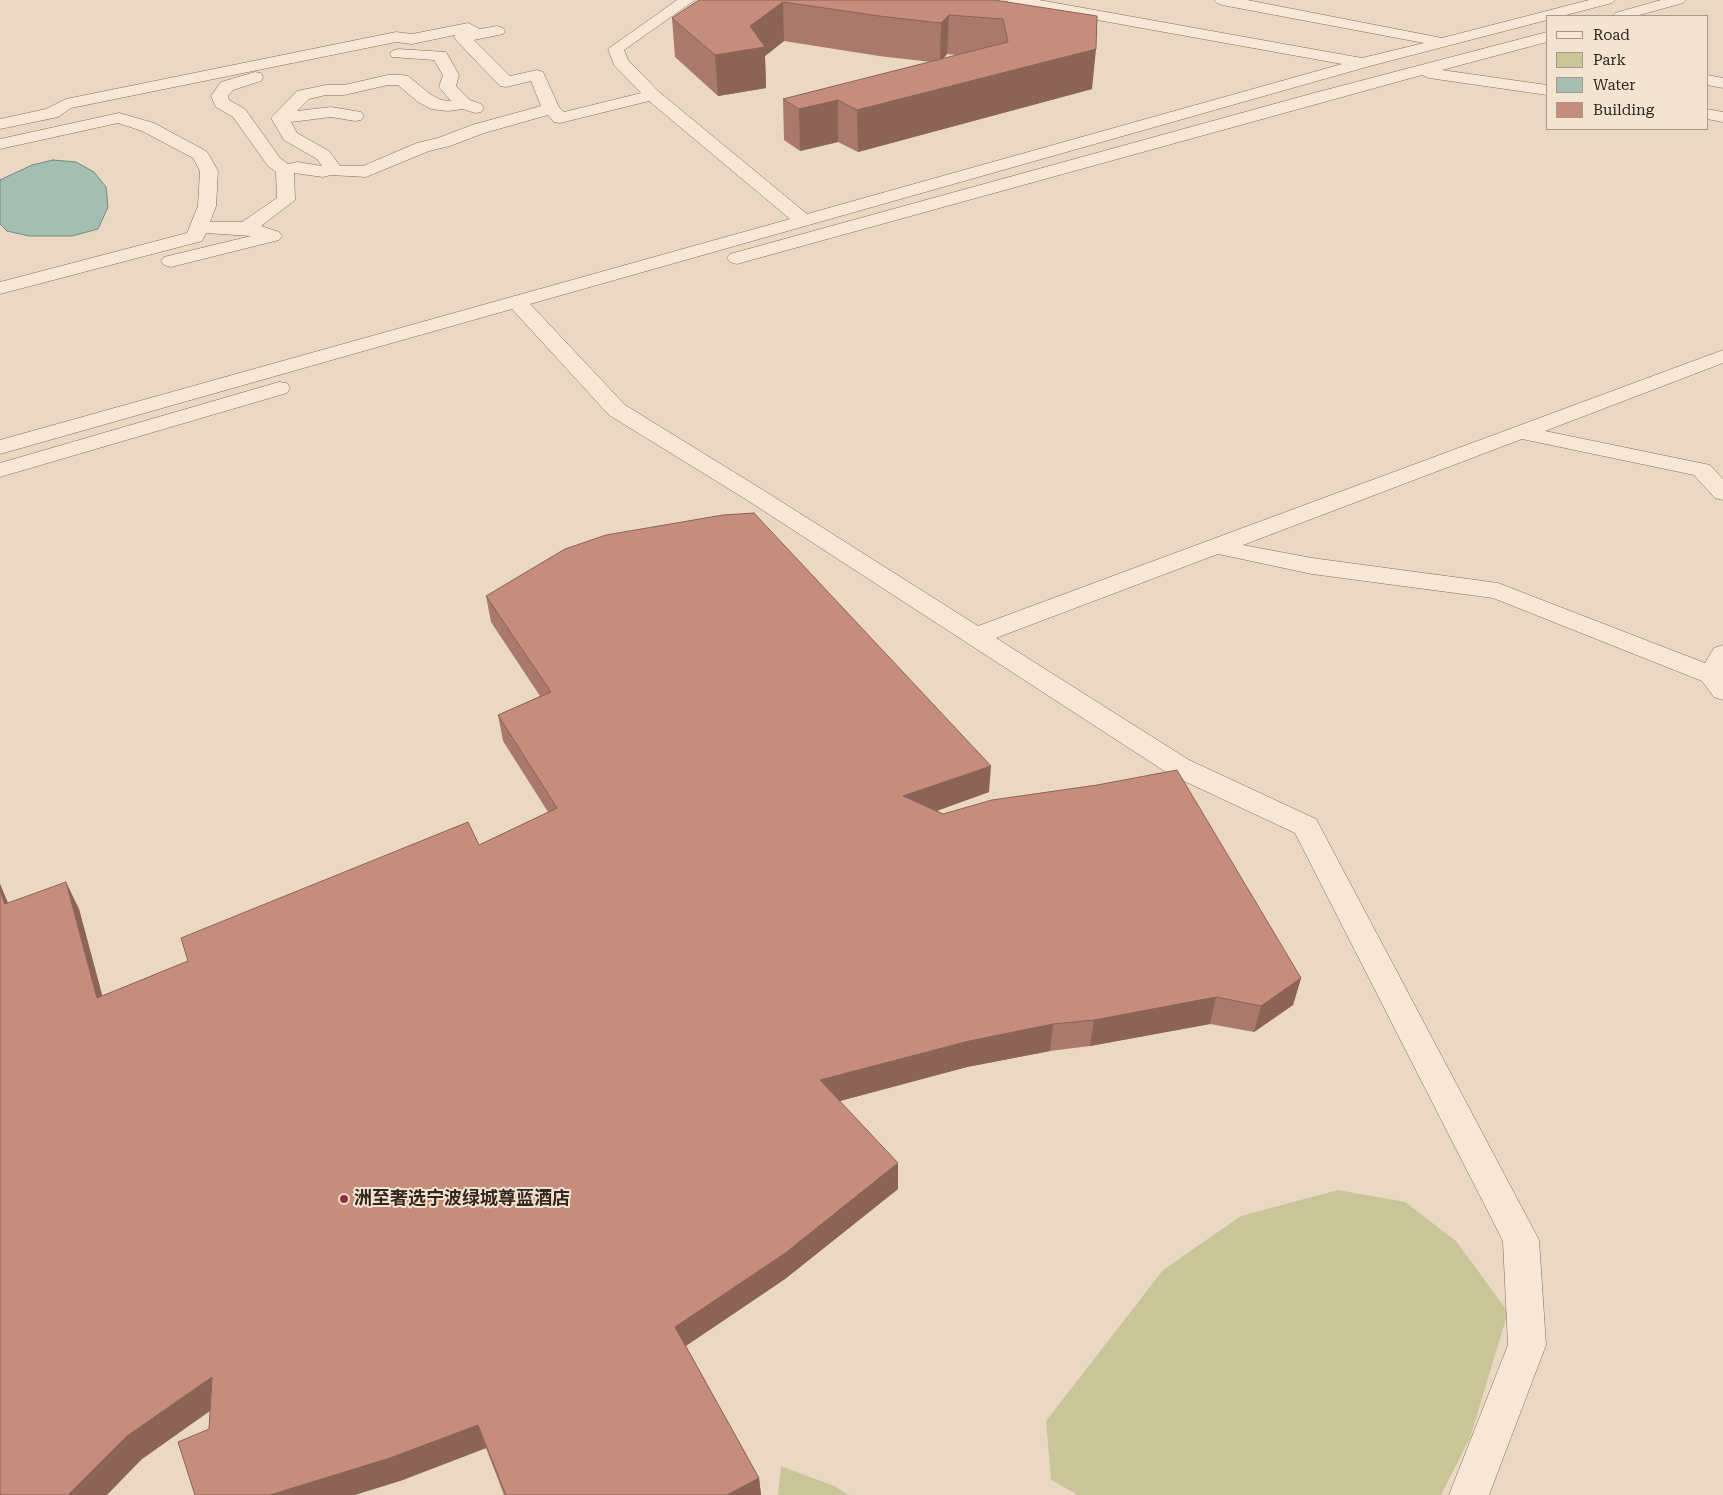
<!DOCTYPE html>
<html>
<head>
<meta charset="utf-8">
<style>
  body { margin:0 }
  #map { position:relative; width:1723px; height:1495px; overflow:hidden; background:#ebd8c3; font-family:"Roboto Serif",serif }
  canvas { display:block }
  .legend { position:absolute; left:1546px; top:15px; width:162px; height:115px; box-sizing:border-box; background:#f3e4d2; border:1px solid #a7988a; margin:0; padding:6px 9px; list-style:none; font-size:15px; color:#35251e }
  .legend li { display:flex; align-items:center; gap:10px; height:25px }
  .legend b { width:25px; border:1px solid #a7988a }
</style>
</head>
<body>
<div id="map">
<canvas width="1723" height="1495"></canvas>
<ul class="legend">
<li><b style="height:6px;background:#f6e7d6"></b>Road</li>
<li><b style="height:14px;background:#c8c598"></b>Park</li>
<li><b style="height:14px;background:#a5beb2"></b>Water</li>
<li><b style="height:14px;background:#c68d7c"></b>Building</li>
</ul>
</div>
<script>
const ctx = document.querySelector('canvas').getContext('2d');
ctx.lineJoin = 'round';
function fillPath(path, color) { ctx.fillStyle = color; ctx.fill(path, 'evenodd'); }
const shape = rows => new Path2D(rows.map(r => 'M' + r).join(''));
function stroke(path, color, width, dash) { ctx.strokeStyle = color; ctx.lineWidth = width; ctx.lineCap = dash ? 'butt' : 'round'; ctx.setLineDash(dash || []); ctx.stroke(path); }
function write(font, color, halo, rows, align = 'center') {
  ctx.font = font + ' "Roboto Serif","Noto Sans SC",serif'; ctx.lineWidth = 4; ctx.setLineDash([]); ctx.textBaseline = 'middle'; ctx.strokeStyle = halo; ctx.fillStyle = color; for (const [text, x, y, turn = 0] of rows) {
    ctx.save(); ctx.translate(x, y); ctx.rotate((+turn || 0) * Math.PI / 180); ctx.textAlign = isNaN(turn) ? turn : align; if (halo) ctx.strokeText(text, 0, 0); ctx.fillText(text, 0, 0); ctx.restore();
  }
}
fillPath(shape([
  [1338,1190,1405,1202,1456,1241,1508,1312,1470,1438,1441,1495,1078,1495,1051,1480,1046,1421,1163,1270,1241,1216],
  [781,1466,834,1486,849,1495,778,1495]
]), '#c8c598');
const water = shape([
  [53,160,76,162,94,172,106,187,108,207,98,229,72,236,29,236,7,231,0,224,0,180,32,165,53,160]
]);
fillPath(water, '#a5beb2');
stroke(water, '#6d8b7e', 1);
const minor = shape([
  [677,0,695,0,624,50,628,60,658,91,807,214,1342,64,1014,5,1009,3,1006,0,1039,0,1362,58,1424,43,1222,5,1217,3,1214,0,1247,0,1442,38,1589,0,1615,0,1612,3,1562,16,1547,16,1547,20,1370,66,530,304,625,405,763,490,978,626,1723,350,1723,363,1545,431,1710,465,1723,479,1723,500,1715,498,1694,475,1522,439,1243,545,1312,558,1498,583,1705,663,1714,648,1723,645,1723,700,1714,697,1702,681,1493,598,1312,574,1218,554,996,638,1189,760,1316,819,1539,1240,1546,1345,1489,1495,1449,1495,1508,1345,1503,1241,1295,833,1169,774,747,500,609,415,512,309,0,454,0,440,790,219,649,101,560,123,554,122,548,115,484,133,450,146,429,151,366,177,331,175,323,177,294,173,295,200,261,226,279,232,282,236,279,240,171,267,164,265,161,261,164,257,251,236,206,233,202,241,0,294,0,282,187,233,198,206,200,171,193,158,142,131,118,123,0,149,0,139,119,113,154,123,206,151,209,155,218,171,216,206,210,222,242,222,277,198,276,172,268,166,233,117,216,107,214,103,211,96,221,82,255,72,261,73,263,77,261,81,233,90,228,96,229,100,245,109,280,158,288,164,298,162,322,166,317,159,284,140,271,118,297,91,326,85,344,85,388,75,402,75,408,76,430,94,441,100,451,101,439,87,443,75,434,60,392,57,390,54,392,51,398,49,446,52,459,75,456,86,470,100,481,104,484,108,481,112,475,113,463,109,448,111,431,109,418,102,398,85,388,85,344,95,326,95,309,99,297,111,331,107,361,112,364,116,361,120,355,121,331,117,291,122,297,133,329,151,340,166,363,166,417,143,438,138,472,125,541,106,531,81,506,87,500,86,456,40,454,37,455,35,412,44,396,42,71,108,58,117,0,129,0,119,46,109,66,99,396,32,412,34,468,23,480,29,497,26,503,28,505,31,503,34,474,40,510,76,537,70,543,72,559,107,564,112,641,93,614,65,608,49,677,0],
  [1661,0,1686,0,1683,3,1636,16,1612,16,1615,13,1661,0],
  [1547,32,1547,42,1442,70,1547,85,1547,95,1429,78,1422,75,744,262,737,264,730,262,727,258,730,254,1314,93,1547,32],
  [1707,75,1723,78,1723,88,1707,85,1707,75],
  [1707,109,1723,112,1723,122,1707,119,1707,109],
  [279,382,287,383,290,388,287,393,0,477,0,463,279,382]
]);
stroke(minor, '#846a5b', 1);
fillPath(minor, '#f6e7d6');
fillPath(shape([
  [699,0,994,0,1092,89,858,152,838,142,800,151,784,140,783,99,931,62,879,56,784,41,765,56,766,88,718,96,675,57,672,18],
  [947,54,958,55,943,59],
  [486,596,989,792,937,811,1301,978,1293,1005,1254,1032,1210,1024,1090,1046,1050,1051,967,1067,840,1101,898,1189,785,1279,686,1346,759,1478,761,1495,504,1495,486,1448,400,1481,209,1429,210,1411,142,1459,0,1495,0,884,8,903,79,909,102,996,479,845,548,812,503,741,498,715,540,696,491,622]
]), '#aa796b');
fillPath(shape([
  [783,2,784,41,765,56,766,88,718,96,715,55,750,26],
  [949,15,947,54,940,63,941,23],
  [1096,49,1092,89,858,152,857,110],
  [838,100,838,142,800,151,799,109],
  [991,766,989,792,902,823,903,796],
  [66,882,79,909,110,1024,97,998],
  [0,884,19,930,5,904,0,891],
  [1301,978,1293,1005,1254,1032,1261,1006],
  [1216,997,1210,1024,1090,1046,1094,1020],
  [1053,1024,1050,1051,967,1067,821,1106,820,1080,969,1041],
  [898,1163,898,1189,785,1279,678,1351,675,1327],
  [212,1377,225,1400,142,1459,107,1495,68,1495,127,1436],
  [478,1425,486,1448,400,1481,355,1495,270,1495],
  [759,1478,761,1495,727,1495]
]), '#8b6357');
const building = shape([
  [699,0,994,0,1097,16,1096,49,857,110,838,100,799,109,783,99,1008,42,1003,19,949,15,941,23,879,16,783,2,750,26,765,47,715,55,672,18,699,0],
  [754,513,991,766,903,796,943,814,992,800,1097,785,1177,770,1301,978,1261,1006,1216,997,1094,1020,1053,1024,969,1041,820,1080,898,1163,784,1254,675,1327,759,1478,727,1495,506,1495,478,1425,390,1458,270,1495,195,1495,178,1442,209,1429,212,1377,127,1436,68,1495,0,1495,0,891,5,904,66,882,97,998,188,961,181,938,468,822,479,845,557,808,498,715,551,692,486,596,565,549,606,535,723,515,754,513]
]);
fillPath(building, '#c68d7c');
stroke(building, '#8b6357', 1);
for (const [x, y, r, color] of [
  [344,1199,5,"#8f2f41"]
]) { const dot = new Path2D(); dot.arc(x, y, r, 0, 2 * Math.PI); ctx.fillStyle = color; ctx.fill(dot); stroke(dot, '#f3e4d2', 2); }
write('bold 18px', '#35251e', '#f3e4d2', [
  ["洲至奢选宁波绿城尊蓝酒店",354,1199]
], 'left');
</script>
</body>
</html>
